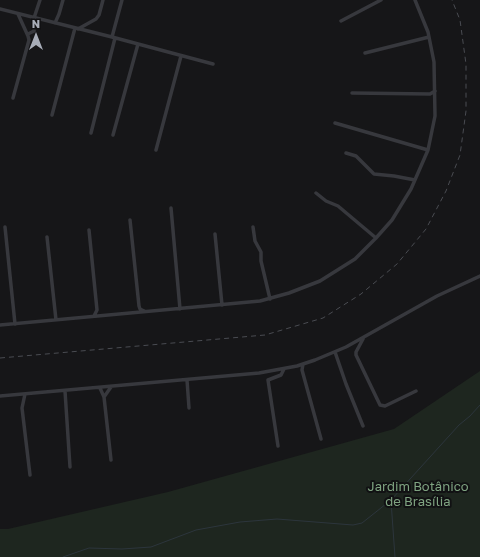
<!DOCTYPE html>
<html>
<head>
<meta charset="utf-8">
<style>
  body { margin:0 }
  #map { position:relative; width:480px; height:557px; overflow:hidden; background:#161618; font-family:"Golos Text",sans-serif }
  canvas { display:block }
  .north { position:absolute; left:16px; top:16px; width:40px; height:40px; -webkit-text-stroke:3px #111113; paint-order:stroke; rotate:0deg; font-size:11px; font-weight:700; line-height:16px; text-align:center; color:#a8adb8 }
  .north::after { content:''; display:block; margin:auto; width:14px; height:18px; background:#a8adb8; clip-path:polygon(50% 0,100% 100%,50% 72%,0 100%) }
</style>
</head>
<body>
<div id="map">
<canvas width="480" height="557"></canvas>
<div class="north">N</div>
</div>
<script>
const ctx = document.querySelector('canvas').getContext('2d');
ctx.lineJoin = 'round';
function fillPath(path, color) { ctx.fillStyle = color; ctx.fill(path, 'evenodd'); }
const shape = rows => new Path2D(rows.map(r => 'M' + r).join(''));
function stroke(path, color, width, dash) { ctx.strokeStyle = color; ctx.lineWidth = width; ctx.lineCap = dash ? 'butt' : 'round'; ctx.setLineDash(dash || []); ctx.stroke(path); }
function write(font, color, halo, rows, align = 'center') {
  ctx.font = font + ' "Golos Text",sans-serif'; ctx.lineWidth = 4; ctx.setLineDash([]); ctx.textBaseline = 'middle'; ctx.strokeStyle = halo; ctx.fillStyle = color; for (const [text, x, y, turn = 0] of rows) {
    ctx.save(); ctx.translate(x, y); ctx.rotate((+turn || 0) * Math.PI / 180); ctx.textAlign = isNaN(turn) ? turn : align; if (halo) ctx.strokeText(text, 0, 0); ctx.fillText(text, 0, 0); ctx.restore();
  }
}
fillPath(shape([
  [480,371,480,557,0,557,0,529,8,529,168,492,394,429]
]), '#1e261f');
stroke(shape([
  [391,501,395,557],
  [63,557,89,548,122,549,151,547,196,530,240,522,277,519,353,525,362,523,391,500,459,425,470,416,480,405]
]), '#2c353c', 1);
stroke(shape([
  [0,9,112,37,213,64],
  [341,21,381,0],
  [55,23,59,14,63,0],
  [78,29,96,19,99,15,103,0],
  [28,34,34,31,34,18,40,0],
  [112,37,122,0],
  [365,53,429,37],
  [352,93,430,94,435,91],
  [13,98,29,40,28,36,18,14],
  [52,115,75,28],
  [335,123,428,150],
  [91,133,115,38],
  [113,135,138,44],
  [156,150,181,56],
  [346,153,356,156,374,174,394,176,415,180],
  [316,193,326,201,338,206,376,238],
  [171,208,180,309],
  [130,220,139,306,140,309,144,311],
  [5,227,15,324],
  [253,227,255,241,261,252,261,261,270,299],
  [89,230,97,310,94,316],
  [215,234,222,305],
  [47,237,56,320],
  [0,325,260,301,289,293,320,281,355,259,376,238,392,220,411,189,428,150,435,116,434,62,428,32,415,0],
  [363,339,356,352,356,355,380,405,385,406,416,391],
  [335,352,346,384,363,426],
  [303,364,302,370,321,439],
  [187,380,189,408],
  [100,388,104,397,111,460],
  [65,391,70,467],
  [25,394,22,408,30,475],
  [0,396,259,373,297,366,315,360,346,347,437,296,480,276],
  [104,397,111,387],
  [278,446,268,380,281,375,284,369]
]), '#37383d', 3.5);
stroke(shape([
  [0,358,265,335,323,318,361,294,397,264,426,229,446,191,460,155,466,111,466,64,460,20,452,0]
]), '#4a4c52', 1, [5, 4]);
write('13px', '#7fa381', '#111113', [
  ["Jardim Botânico",418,487],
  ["de Brasília",418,502]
]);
</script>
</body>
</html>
